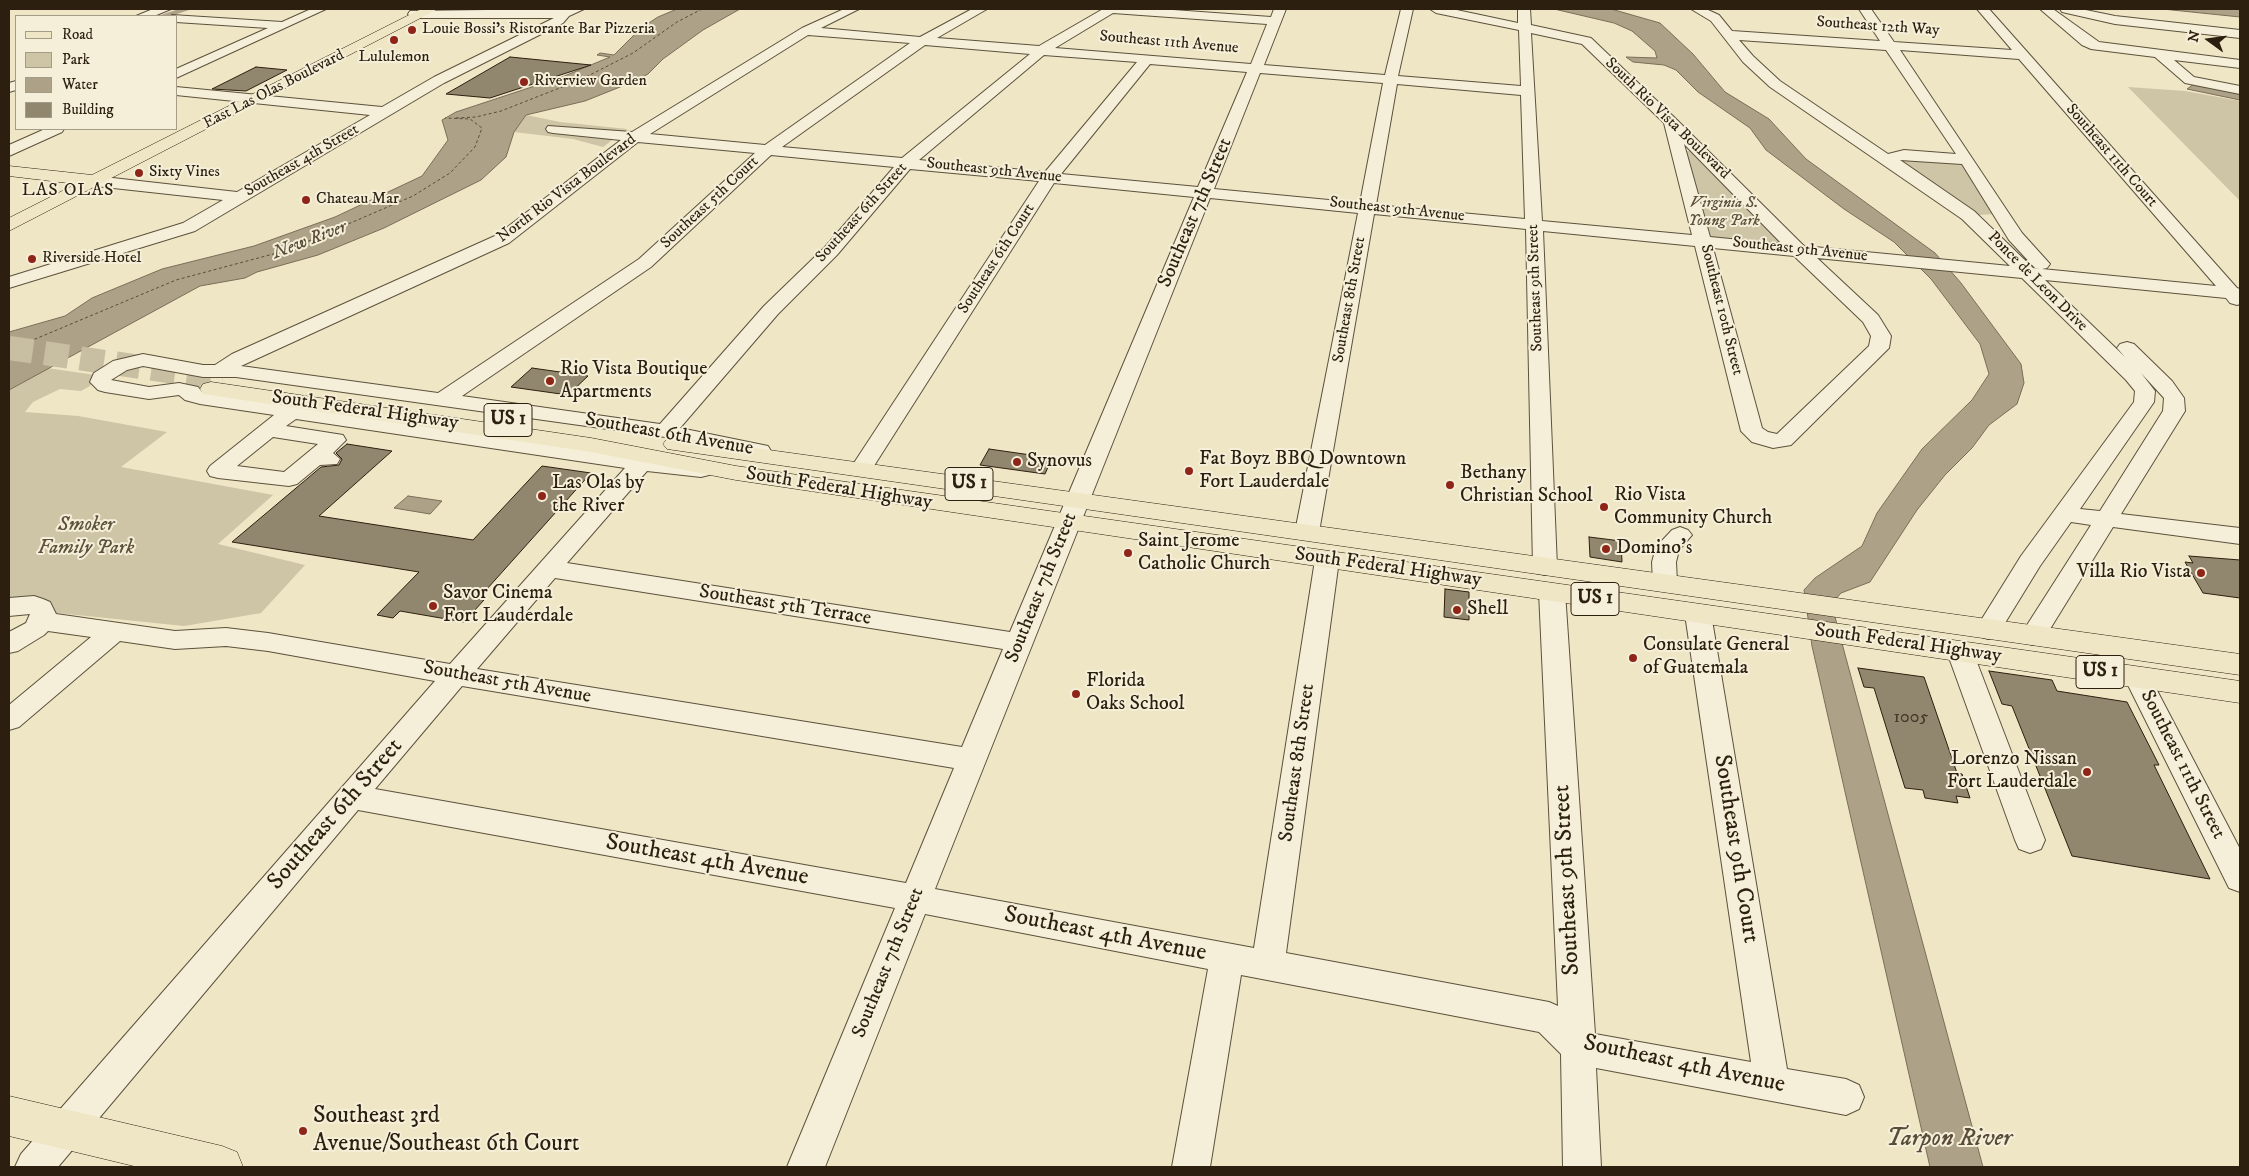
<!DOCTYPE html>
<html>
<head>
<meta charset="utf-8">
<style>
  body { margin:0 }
  #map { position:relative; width:2249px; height:1176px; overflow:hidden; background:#efe6c5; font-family:"IM FELL DW Pica",serif }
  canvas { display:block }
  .frame { position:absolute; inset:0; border:10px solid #2c1f0f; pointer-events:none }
  .legend { position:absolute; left:15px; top:15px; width:162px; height:115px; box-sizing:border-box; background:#f5efd9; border:1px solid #a59c88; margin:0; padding:6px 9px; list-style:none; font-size:15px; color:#2c1f0f }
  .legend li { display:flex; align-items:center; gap:10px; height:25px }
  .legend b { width:25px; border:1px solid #a59c88 }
  .north { position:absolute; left:2184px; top:15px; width:50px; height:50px; -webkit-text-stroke:4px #f5efd9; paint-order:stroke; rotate:284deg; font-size:14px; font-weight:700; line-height:20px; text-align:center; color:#2c1f0f }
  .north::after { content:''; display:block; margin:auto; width:18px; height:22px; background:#2c1f0f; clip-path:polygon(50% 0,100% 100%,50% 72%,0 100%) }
</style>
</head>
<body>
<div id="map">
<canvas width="2249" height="1176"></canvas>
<div class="frame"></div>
<ul class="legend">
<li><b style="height:6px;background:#efe6c5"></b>Road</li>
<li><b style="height:14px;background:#cec4a6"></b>Park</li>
<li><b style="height:14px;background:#ada287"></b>Water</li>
<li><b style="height:14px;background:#91866e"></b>Building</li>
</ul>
<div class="north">N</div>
</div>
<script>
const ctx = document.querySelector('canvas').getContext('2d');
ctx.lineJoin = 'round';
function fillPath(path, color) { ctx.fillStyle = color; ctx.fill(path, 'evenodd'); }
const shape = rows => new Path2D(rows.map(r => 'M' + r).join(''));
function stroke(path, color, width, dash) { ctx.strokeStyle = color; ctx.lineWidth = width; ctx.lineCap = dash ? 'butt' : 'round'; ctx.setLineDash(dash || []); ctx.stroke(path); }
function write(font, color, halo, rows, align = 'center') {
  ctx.font = font + ' "IM FELL DW Pica",serif'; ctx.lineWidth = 4; ctx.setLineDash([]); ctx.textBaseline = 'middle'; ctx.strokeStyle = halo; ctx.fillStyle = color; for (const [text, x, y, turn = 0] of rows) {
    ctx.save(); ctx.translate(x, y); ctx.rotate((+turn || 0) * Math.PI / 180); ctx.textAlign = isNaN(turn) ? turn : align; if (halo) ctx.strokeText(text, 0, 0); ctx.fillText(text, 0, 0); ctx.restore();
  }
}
fillPath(shape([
  [2128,87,2185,91,2240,101,2240,201],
  [526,115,560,122,627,129,603,147,573,139,514,132],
  [1686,151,1693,151,1783,241,1775,244,1714,239,1707,235],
  [1898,158,1963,164,1997,214,1978,215,1900,166],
  [47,368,95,375,90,386,81,391,60,389,33,402,25,412,78,416,167,432,121,467,273,495,218,544,305,565,261,613,184,626,9,608,9,390]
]), '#cec4a6');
const water = shape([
  [677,9,740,9,703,30,663,59,648,74,635,81,585,101,526,115,514,132,506,157,481,180,384,228,318,255,257,272,245,278,200,286,9,390,9,332,65,316,92,298,162,269,254,246,335,217,422,176,448,140,442,120,456,112,562,77,610,57,597,55,600,53,614,55,641,28,658,17,677,9],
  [1554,9,1611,9,1660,23,1693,54,1725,92,1769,119,1806,159,1935,253,1961,283,2021,364,2024,383,2017,404,1989,425,1972,448,1945,475,1917,510,1870,582,1841,593,1834,601,1835,617,1843,647,1983,1167,1930,1167,1812,646,1804,590,1815,578,1862,546,1877,513,1922,449,1972,400,1989,374,1980,344,1931,279,1894,242,1844,209,1766,150,1750,128,1698,92,1676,70,1664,65,1633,62,1626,57,1657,58,1655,51,1632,31,1614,23,1554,9],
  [2163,9,2240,9,2240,17,2172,10,2163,9],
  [2194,84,2240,92,2240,100,2187,89,2194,84],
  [408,496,442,501,430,514,394,508,408,496]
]);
fillPath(water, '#ada287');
stroke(water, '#796e57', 1);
fillPath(shape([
  [179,9,192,9,171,16,158,16,179,9]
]), '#ada287');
stroke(shape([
  [456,118,476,117,501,111,580,80,633,53,677,22,702,9],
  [9,350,176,280,288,250,413,196,450,173,475,147,482,128,470,119,445,118]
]), '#594d39', 1, [3, 2.5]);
const building = shape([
  [510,57,591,65,490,98,446,94,510,57],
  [256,67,287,70,246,91,212,89,256,67],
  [532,368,588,376,568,395,511,387,532,368],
  [347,444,392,451,319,516,473,540,542,466,591,473,478,599,484,600,464,622,400,611,393,618,377,615,419,572,232,542,321,467,339,465,342,459,336,453,347,444],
  [989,449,1052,458,1045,474,980,465,989,449],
  [1589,537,1621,541,1622,562,1590,557,1589,537],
  [2189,556,2240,560,2240,598,2203,593,2185,562,2193,563,2189,556],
  [1445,589,1469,592,1469,620,1444,617,1445,589],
  [1858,668,1924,677,1957,773,1962,774,1970,798,1956,796,1958,803,1925,798,1923,790,1905,788,1874,688,1864,687,1858,668],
  [1989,671,2052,680,2057,691,2127,702,2159,765,2154,765,2210,879,2072,856,2012,706,2002,704,1989,671]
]);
fillPath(building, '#91866e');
stroke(building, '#2c1f0f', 1);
stroke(shape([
  [9,348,223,379]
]), '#c8bea1', 24, [24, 12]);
const minor = shape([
  [153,9,171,9,154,16,136,16,153,9],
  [311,9,326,9,176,78,176,69,268,28,176,22,176,16,172,15,282,22,311,9],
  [566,9,584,9,569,16,563,23,444,83,195,231,9,288,9,277,183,223,223,200,95,186,89,184,87,181,89,178,95,176,237,192,370,115,176,95,176,87,382,107,434,77,554,18,414,18,410,17,408,14,410,11,566,9],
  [844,9,859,9,821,28,920,37,972,9,987,9,937,38,1039,46,1103,9,1159,9,1271,17,1274,9,1286,9,1264,65,1385,75,1401,9,1413,9,1398,76,1521,86,1519,30,1436,13,1430,9,1452,9,1518,23,1518,9,1530,9,1531,25,1591,38,1676,119,1804,246,2010,266,1962,219,1770,87,1743,62,1711,21,1691,9,1706,9,1719,15,1732,31,1880,41,1859,9,1871,9,1894,42,2012,50,1977,9,1989,9,2237,288,2240,289,2240,304,2237,305,2230,303,2226,298,2045,280,2125,357,2117,348,2120,344,2127,342,2134,344,2172,381,2184,398,2185,411,2121,514,2240,528,2240,544,2113,527,2042,642,2033,645,2024,642,2020,636,2091,525,2071,522,2040,566,1997,636,1988,639,1979,636,1975,630,2021,556,2134,402,2135,391,2126,380,2022,278,1817,258,1878,315,1891,336,1889,348,1791,445,1773,448,1752,442,1741,431,1695,246,1543,231,1557,567,1554,573,1545,575,1536,573,1533,567,1526,229,1374,214,1319,532,1315,537,1307,540,1299,537,1295,532,1358,213,1210,198,935,889,1254,948,1315,560,1318,554,1327,552,1336,554,1339,560,1286,953,1549,1002,1558,1006,1539,592,1543,586,1552,584,1561,586,1565,592,1595,1034,1751,1062,1685,614,1689,608,1698,605,1707,608,1711,614,1787,1069,1846,1079,1859,1085,1864,1097,1859,1109,1846,1115,1596,1068,1601,1167,1563,1167,1561,1054,1539,1032,1241,975,1210,1167,1172,1167,1208,969,925,914,825,1167,787,1167,895,908,358,810,58,1167,15,1167,21,1154,435,681,268,651,226,646,175,649,120,641,19,727,9,730,9,705,91,637,48,631,44,635,18,651,9,653,9,632,26,623,30,614,9,616,9,598,34,596,43,599,50,602,56,614,175,631,226,628,268,633,450,664,625,468,296,419,286,426,343,435,346,440,333,453,340,459,337,464,320,465,297,484,289,486,218,478,210,476,207,471,210,466,274,415,200,404,185,400,179,395,149,399,105,392,98,390,90,382,94,373,113,361,143,354,203,365,215,365,232,354,497,235,621,140,553,133,548,132,546,129,548,126,632,132,802,28,844,9],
  [1113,13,1267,24,1251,64,1055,48,1113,13],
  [1531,33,1582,44,1664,123,1692,235,1542,221,1531,33],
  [808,35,910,43,765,145,650,134,808,35],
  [1739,40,1886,50,1956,154,1904,150,1888,154,1780,81,1753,56,1739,40],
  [925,45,1030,54,902,158,782,147,925,45],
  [1900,50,2019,59,2216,286,2042,269,2047,268,2050,264,2022,233,1900,50],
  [1044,55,1137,62,1045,172,919,160,1044,55],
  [1150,64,1247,72,1198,187,1061,174,1150,64],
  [1260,73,1383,83,1360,203,1214,189,1260,73],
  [1397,84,1521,95,1525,219,1376,205,1397,84],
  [638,142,755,153,639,259,438,393,241,366,509,243,638,142],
  [1684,144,1782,244,1710,237,1684,144],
  [771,155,894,167,825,247,764,306,660,424,462,396,651,267,771,155],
  [1900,160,1962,164,2009,240,2035,268,2040,269,2033,268,1974,211,1900,160],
  [910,169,1039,181,850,469,853,474,861,476,869,474,872,469,1054,183,1194,197,1010,632,567,563,647,471,701,477,709,475,712,470,709,465,641,457,202,392,198,387,179,383,149,387,111,380,127,370,143,366,203,377,236,377,665,437,760,458,768,456,771,451,768,446,680,428,778,314,837,255,910,169],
  [1713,248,1794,256,1863,322,1871,336,1869,346,1777,434,1768,432,1762,428,1713,248],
  [2141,373,2164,398,2163,411,2100,511,2080,509,2154,402,2155,391,2141,373],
  [273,437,318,444,284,472,237,466,273,437],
  [555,578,1003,649,962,747,477,669,555,578],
  [462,686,954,768,906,883,375,789,462,686],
  [2040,9,2053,9,2099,42,2240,60,2240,68,2174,60,2194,77,2240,86,2240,94,2185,83,2155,57,2091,49,2082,45,2040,9],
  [2060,9,2081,9,2115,16,2240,30,2240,38,2115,24,2062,12,2060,9],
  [16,81,16,90,9,92,9,83,16,81],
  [45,129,64,129,62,132,9,156,9,145,45,129],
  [1680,527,1688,530,1692,535,1679,550,1676,562,1677,583,1674,589,1665,591,1656,589,1653,583,1652,562,1656,547,1672,530,1680,527],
  [1960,643,1969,645,1973,652,2045,840,2041,849,2030,853,2019,849,2015,840,1947,652,1951,645,1960,643],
  [2137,667,2147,670,2150,677,2240,849,2240,892,2229,888,2124,677,2127,670,2137,667]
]);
const major = shape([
  [421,9,438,9,9,231,9,218,76,184,9,176,9,166,92,175,421,9],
  [211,382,591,438,736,466,881,487,2240,681,2240,703,736,480,591,452,203,394,200,389,203,384,211,382],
  [675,437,2240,654,2240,675,667,449,663,444,667,439,675,437],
  [9,1096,222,1146,237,1152,243,1167,138,1167,9,1136,9,1096]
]);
stroke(minor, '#5d513c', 2);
stroke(major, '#2c1f0f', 1);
fillPath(minor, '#f5efd9');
fillPath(major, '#efe6c5');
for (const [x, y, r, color] of [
  [412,30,5,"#8f2418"],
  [394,40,5,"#8f2418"],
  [524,82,5,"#8f2418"],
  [139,173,5,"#8f2418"],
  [306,200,5,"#8f2418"],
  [32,259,5,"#8f2418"],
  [550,381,5,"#8f2418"],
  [1017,462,5,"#8f2418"],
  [1189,471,5,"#8f2418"],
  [1450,485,5,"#8f2418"],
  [542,496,5,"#8f2418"],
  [1604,507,5,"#8f2418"],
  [1606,549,5,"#8f2418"],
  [1128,553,5,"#8f2418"],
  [2201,573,5,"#8f2418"],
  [433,606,5,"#8f2418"],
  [1457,610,5,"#8f2418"],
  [1633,658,5,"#8f2418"],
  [1076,694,5,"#8f2418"],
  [2087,772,5,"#8f2418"],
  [303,1131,5,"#8f2418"]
]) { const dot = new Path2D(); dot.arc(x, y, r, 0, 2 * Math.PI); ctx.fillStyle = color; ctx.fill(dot); stroke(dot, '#f5efd9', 2); }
write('16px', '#2c1f0f', '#f5efd9', [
  ["Southeast 12th Way",1878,27,4],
  ["Southeast 11th Avenue",1169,43,5],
  ["East Las Olas Boulevard",274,90,-27],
  ["South Rio Vista Boulevard",1667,119,44],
  ["Southeast 11th Court",2111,156,49],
  ["Southeast 4th Street",302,161,-30],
  ["Southeast 9th Avenue",994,171,6],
  ["North Rio Vista Boulevard",567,189,-37],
  ["Southeast 5th Court",710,203,-43],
  ["Southeast 9th Avenue",1397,210,6],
  ["Southeast 6th Street",862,213,-48],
  ["Southeast 9th Avenue",1800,250,6],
  ["Southeast 6th Court",997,259,-57],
  ["Ponce de Leon Drive",2037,282,45],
  ["Southeast 9th Street",1536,288,-92],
  ["Southeast 8th Street",1350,300,-80],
  ["Southeast 10th Street",1721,310,76]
]);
write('16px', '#2c1f0f', '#f5efd9', [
  ["Louie Bossi's Ristorante Bar Pizzeria",422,30],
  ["Lululemon",394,58,"center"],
  ["Riverview Garden",534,82],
  ["Sixty Vines",149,173],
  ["Chateau Mar",316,200],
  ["Riverside Hotel",42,259]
], 'left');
write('italic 16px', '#5d513c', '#f5efd9', [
  ["Virginia S.",1724,204],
  ["Young Park",1724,222]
]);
ctx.letterSpacing = '1px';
write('18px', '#2c1f0f', '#f5efd9', [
  ["LAS OLAS",68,191]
]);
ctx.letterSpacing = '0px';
write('italic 18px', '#594d39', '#f5efd9', [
  ["New River",310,241,-21]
]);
write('18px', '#453927', null, [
  ["1005",1911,718]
]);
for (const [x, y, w] of [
  [508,420,48],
  [969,484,48],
  [1595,599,48],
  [2100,672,48]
]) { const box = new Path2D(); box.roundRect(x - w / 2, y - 16.5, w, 33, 4); ctx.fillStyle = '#f5efd9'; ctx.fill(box); stroke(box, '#2c1f0f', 1); }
write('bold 19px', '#2c1f0f', null, [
  ["US 1",508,420],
  ["US 1",969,484],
  ["US 1",1595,599],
  ["US 1",2100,672]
]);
write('20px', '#2c1f0f', '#f5efd9', [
  ["Southeast 7th Street",1196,213,-67],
  ["South Federal Highway",365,411,8],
  ["Southeast 6th Avenue",669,435,10],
  ["South Federal Highway",839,489,9],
  ["South Federal Highway",1388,568,8],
  ["Southeast 7th Street",1042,588,-68],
  ["Southeast 5th Terrace",785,606,9],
  ["South Federal Highway",1908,644,8],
  ["Southeast 5th Avenue",507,683,10],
  ["Southeast 8th Street",1298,763,-82],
  ["Southeast 11th Street",2182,765,63],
  ["Southeast 7th Street",889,963,-68]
]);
write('20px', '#2c1f0f', '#f5efd9', [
  ["Rio Vista Boutique",560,370],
  ["Apartments",560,393],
  ["Fat Boyz BBQ Downtown",1199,460],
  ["Fort Lauderdale",1199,483],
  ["Synovus",1027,462],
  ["Bethany",1460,474],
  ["Christian School",1460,497],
  ["Las Olas by",552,484],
  ["the River",552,507],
  ["Rio Vista",1614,496],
  ["Community Church",1614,519],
  ["Saint Jerome",1138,542],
  ["Catholic Church",1138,565],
  ["Domino's",1616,549],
  ["Villa Rio Vista",2191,573,"right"],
  ["Savor Cinema",443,594],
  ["Fort Lauderdale",443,617],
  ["Shell",1467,610],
  ["Consulate General",1643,646],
  ["of Guatemala",1643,669],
  ["Florida",1086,682],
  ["Oaks School",1086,705],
  ["Lorenzo Nissan",2077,760,"right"],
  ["Fort Lauderdale",2077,783,"right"]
], 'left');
write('italic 20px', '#5d513c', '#f5efd9', [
  ["Smoker",86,526],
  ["Family Park",86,549]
]);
write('24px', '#2c1f0f', '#f5efd9', [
  ["Southeast 6th Street",336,815,-49],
  ["Southeast 9th Court",1735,849,81],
  ["Southeast 4th Avenue",707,861,10],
  ["Southeast 9th Street",1568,880,-93],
  ["Southeast 4th Avenue",1105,935,11],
  ["Southeast 4th Avenue",1684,1065,12]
]);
write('24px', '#2c1f0f', '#f5efd9', [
  ["Southeast 3rd",313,1117],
  ["Avenue/Southeast 6th Court",313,1145]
], 'left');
write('italic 25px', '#594d39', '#f5efd9', [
  ["Tarpon River",1949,1140]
]);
</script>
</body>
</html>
